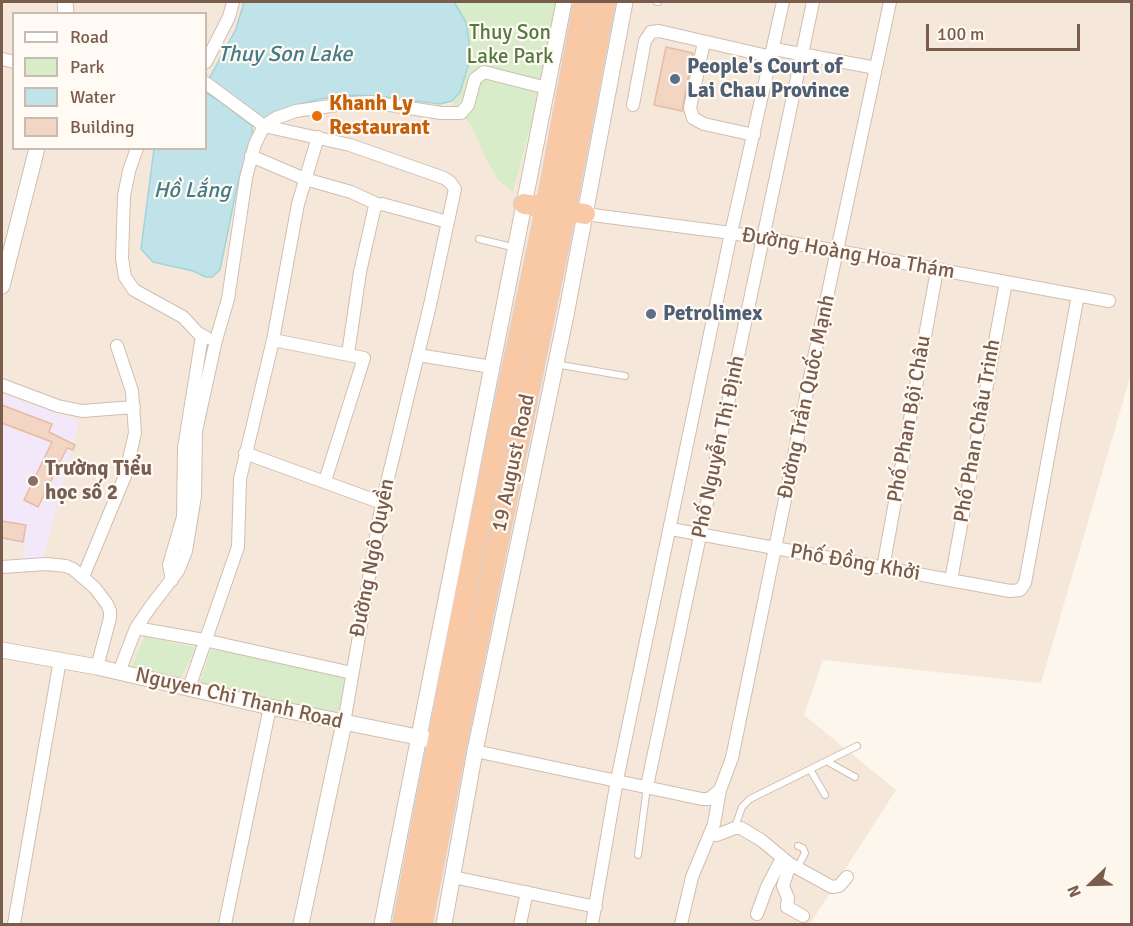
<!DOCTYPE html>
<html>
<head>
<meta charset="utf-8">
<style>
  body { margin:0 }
  #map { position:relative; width:1133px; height:926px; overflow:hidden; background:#fdf6ec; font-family:Signika,sans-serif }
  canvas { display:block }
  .frame { position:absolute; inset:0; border:3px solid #7a5c4d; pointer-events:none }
  .legend { position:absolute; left:12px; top:12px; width:195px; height:138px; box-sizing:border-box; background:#fffaf3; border:2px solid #cabbb1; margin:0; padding:8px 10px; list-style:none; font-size:18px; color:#7a5c4d }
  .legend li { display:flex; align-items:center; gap:12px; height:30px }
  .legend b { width:30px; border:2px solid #cabbb1 }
  .north { position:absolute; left:1061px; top:854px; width:60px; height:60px; -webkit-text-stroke:4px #fffaf3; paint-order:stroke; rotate:247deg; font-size:16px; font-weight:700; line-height:24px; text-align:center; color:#7a5c4d }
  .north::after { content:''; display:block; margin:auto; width:21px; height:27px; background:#7a5c4d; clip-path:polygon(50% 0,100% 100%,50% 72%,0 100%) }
  .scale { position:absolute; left:926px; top:24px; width:154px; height:27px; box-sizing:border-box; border:3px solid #7a5c4d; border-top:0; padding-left:8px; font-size:18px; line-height:21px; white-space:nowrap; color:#7a5c4d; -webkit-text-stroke:4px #fffaf3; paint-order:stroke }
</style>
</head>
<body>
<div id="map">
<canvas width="1133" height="926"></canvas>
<div class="frame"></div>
<ul class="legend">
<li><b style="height:8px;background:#fff"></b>Road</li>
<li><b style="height:16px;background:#d8ecc9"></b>Park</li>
<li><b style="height:16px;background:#bfe3e8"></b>Water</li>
<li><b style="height:16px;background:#f3d5c3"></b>Building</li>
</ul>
<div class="north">N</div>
<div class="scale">100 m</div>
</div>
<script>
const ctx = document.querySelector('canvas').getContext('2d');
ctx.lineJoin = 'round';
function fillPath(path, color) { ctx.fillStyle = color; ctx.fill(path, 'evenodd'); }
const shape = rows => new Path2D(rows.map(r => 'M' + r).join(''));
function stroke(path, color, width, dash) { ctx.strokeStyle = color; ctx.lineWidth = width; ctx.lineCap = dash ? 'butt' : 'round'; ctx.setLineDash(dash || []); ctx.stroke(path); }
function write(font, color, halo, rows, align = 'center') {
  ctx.font = font + ' Signika,sans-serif'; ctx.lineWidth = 4.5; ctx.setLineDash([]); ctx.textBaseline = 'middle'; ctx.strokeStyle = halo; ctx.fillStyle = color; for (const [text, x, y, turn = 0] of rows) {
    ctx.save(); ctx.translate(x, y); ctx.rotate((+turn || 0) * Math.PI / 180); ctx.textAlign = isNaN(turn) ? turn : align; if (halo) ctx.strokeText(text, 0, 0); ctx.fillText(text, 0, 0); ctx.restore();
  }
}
fillPath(shape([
  [2,2,1131,2,1131,374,1041,683,823,660,804,715,896,790,810,924,2,924],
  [14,14,206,14,206,148,14,148]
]), '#f5e8da');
fillPath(shape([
  [2,394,79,421,43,559,23,559,25,545,2,540]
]), '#f3e8fa');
fillPath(shape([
  [454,2,559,2,551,48,513,192,498,180,486,159,472,127,452,102,460,92,466,22],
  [145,636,196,648,181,678,130,670],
  [211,649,349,675,341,714,199,685]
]), '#d8ecc9');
const water = shape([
  [244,2,454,2,466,22,469,42,469,63,460,92,452,101,440,104,376,96,349,95,319,99,291,107,262,120,211,84,210,77,236,29,244,2],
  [206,93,218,100,252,126,253,139,238,182,220,270,212,277,206,277,193,271,153,262,141,249,154,149,206,148,206,93]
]);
fillPath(water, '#bfe3e8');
stroke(water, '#a5d3da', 1.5);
const building = shape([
  [666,47,693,53,682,111,654,105,666,47],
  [2,405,52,424,49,432,75,445,73,450,67,448,38,507,24,500,52,442,2,423,2,405],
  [2,521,26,525,23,542,2,538,2,521]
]);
fillPath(building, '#f3d5c3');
stroke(building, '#e6bba3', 1.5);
const service = shape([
  [657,2,658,2],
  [479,239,516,248],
  [555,364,625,376],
  [828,762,855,777],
  [811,771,825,795],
  [735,827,742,807,750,799,857,746],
  [638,855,647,787],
  [797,868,805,853,803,848,798,846]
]);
const minor = shape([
  [704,42,690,108,693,118,704,124,754,135],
  [774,49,876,68],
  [2,59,14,62],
  [206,62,229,17,233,2],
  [206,83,264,126,350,145,444,178,450,182,455,189,430,305,382,503,344,723],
  [633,105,645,41,651,32,659,31,772,57],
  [137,148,129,171,124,196,122,258,125,277,134,290,183,317,198,333,207,338],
  [251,156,305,179,351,192,377,204],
  [585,214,731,233,838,251,1109,301],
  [273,340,364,358,325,481],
  [348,354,360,272,375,206,382,204,448,222],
  [418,355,492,367],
  [2,385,58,406,82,411,134,407],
  [245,453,382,503],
  [671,529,1010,591,1020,590,1025,583,1078,295],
  [2,567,46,564,66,566,73,569,95,588,107,604,110,611,110,618,97,667],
  [883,568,937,270],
  [83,577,125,476,135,433,132,391,117,346],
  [172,580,169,565,183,517,184,448,202,336],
  [951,580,1006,282],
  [136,628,204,640,352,673],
  [119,672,136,628,151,606,178,571,186,551,195,496,196,431,216,340,228,299,246,178,255,144,264,126,276,118,296,111,351,103,371,102,441,113,461,113,468,105,475,79,484,72,547,88],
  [189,688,238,547,240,479,273,340,298,204,318,137],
  [475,751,702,799,709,799,720,790],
  [647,786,813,2],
  [710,834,717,835,735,828,741,828,761,840,790,864,832,887,839,886,847,877],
  [790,864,783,886,788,898,787,907,803,916],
  [453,877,596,907],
  [757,914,767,887,782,858],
  [14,924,60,660],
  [225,924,270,707],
  [520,924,527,892],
  [592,924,617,780,731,233,783,2],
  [681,924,692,877,714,824,720,790,732,758,814,358,890,2]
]);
const tertiary = shape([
  [65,2,66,14],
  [2,286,37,148],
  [2,650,97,667,270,707,427,739],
  [301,924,344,723],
  [382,924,564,2],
  [444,924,475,751,566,315,625,2]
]);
const trunk = shape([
  [524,204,585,214],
  [403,924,471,565,546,208,584,2],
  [422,924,456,746,560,239,605,2]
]);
stroke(service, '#d1beb0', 8);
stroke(minor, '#d1beb0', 14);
stroke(tertiary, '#d1beb0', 17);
stroke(trunk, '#dad1cd', 22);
stroke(service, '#fff', 6);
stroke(minor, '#fff', 12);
stroke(tertiary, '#fff', 15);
stroke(trunk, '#f9c8a4', 20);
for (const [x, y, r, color] of [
  [675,79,6,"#5c6f8a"],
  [317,116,6,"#e8710a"],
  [651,314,6,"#5c6f8a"],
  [33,481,6,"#8d6e63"]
]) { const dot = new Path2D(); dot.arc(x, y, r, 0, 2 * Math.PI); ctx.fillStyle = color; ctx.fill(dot); stroke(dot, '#fffaf3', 2); }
write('21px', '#537a41', '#fffaf3', [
  ["Thuy Son",510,33],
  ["Lake Park",510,57]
]);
write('bold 21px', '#4e5e75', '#fffaf3', [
  ["People's Court of",687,67],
  ["Lai Chau Province",687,91],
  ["Petrolimex",663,314]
], 'left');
write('bold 21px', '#c56008', '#fffaf3', [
  ["Khanh Ly",329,104],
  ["Restaurant",329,128]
], 'left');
write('21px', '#7a5c4d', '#fffaf3', [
  ["Đường Hoàng Hoa Thám",848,254,10],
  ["Đường Trần Quốc Mạnh",807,397,-78],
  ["Phố Phan Bội Châu",910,419,-80],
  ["Phố Phan Châu Trinh",978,431,-80],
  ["Phố Nguyễn Thị Định",719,447,-78],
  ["19 August Road",514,463,-78],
  ["Đường Ngô Quyền",373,558,-79],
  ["Phố Đồng Khởi",855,563,10],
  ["Nguyen Chi Thanh Road",239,699,13]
]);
write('bold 21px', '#785e54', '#fffaf3', [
  ["Trường Tiểu",45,469],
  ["học số 2",45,493]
], 'left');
write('italic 22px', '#437c86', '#fffaf3', [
  ["Thuy Son Lake",285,55],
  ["Hồ Lắng",192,191]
]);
</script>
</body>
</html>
